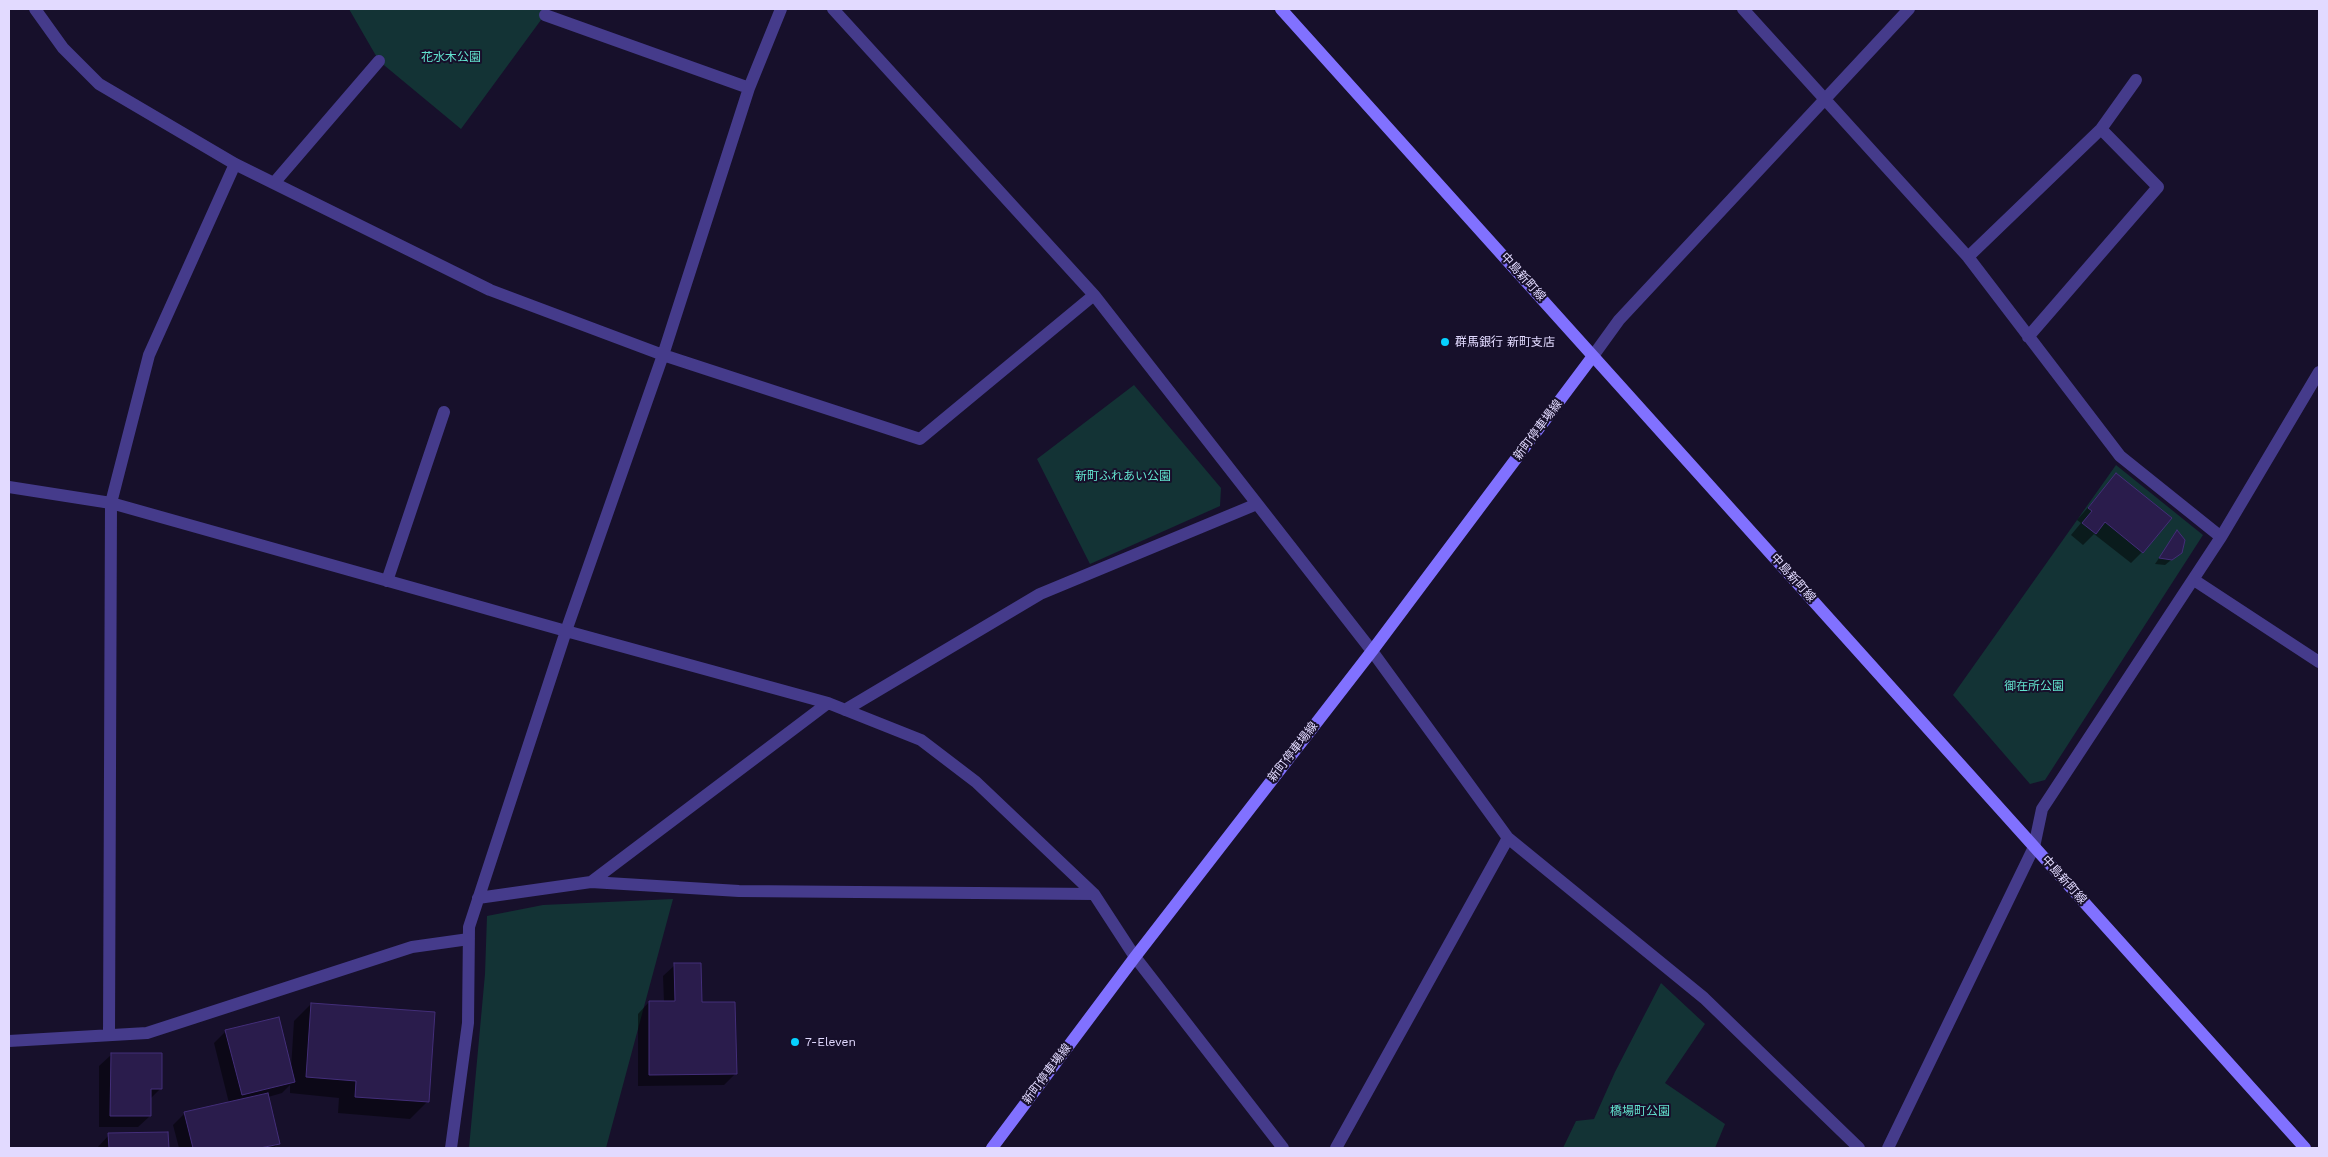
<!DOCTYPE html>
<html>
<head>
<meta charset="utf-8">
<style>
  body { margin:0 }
  #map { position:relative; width:2328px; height:1157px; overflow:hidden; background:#17102b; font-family:"Work Sans",sans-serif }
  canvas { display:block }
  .frame { position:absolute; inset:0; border:10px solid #e2daff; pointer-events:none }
</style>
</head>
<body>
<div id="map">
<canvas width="2328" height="1157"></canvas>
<div class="frame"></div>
</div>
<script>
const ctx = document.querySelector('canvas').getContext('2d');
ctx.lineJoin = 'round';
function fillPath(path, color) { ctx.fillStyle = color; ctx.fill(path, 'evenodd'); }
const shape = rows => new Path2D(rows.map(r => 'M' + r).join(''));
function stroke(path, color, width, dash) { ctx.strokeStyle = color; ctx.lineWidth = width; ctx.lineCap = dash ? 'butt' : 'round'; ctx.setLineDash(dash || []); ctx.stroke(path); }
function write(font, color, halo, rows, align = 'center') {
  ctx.font = font + ' "Work Sans","Noto Sans JP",sans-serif'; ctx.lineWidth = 4; ctx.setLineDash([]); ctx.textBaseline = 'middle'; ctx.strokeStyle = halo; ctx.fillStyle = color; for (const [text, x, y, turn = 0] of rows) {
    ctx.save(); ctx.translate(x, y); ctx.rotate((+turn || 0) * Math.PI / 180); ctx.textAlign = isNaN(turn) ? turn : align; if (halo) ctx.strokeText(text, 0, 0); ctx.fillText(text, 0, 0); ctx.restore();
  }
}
fillPath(shape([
  [349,9,549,9,461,129,379,61],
  [1134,385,1221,488,1220,506,1090,564,1037,459],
  [2116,465,2203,535,2045,780,2030,784,1953,695],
  [673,899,606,1148,469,1148,485,974,487,916,543,905],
  [1661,983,1705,1024,1665,1083,1725,1124,1715,1148,1563,1148,1576,1121,1594,1119,1615,1072]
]), '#133335');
fillPath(shape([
  [2116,475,2142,552,2131,563,2094,534,2083,545,2071,535,2081,523,2077,520],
  [2177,532,2181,552,2165,565,2155,564],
  [675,965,701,1003,735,1074,724,1085,638,1086,638,1014,649,1002,664,1002,663,976],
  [311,1004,427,1102,410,1119,338,1113,339,1098,290,1093,290,1085,282,1093,268,1097,278,1143,274,1148,179,1148,173,1125,185,1113,229,1103,214,1043,225,1032,291,1069,294,1021],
  [111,1055,160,1089,150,1099,150,1116,138,1127,99,1127,99,1066],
  [167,1133,167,1148,97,1148,109,1135]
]), '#0007');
const building = shape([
  [2116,473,2172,518,2143,553,2105,522,2096,534,2082,523,2092,511,2088,508,2116,473],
  [2177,530,2185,540,2182,553,2172,560,2159,558,2177,530],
  [674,963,701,963,702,1002,735,1002,737,1074,649,1075,649,1001,675,1001,674,963],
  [311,1003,435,1012,429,1102,355,1097,356,1081,306,1077,311,1003],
  [279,1017,295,1082,242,1095,225,1030,279,1017],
  [111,1053,162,1053,162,1089,151,1089,151,1116,110,1116,111,1053],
  [268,1093,280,1144,260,1148,193,1148,184,1112,268,1093],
  [168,1132,169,1148,109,1148,108,1133,168,1132]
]);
fillPath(building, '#2a1c4c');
stroke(building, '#432e79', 1);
stroke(shape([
  [35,9,63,48,99,84,235,164,490,290,663,355,920,439,1094,295],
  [833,9,1094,295,1372,651,1508,838,1704,998,1859,1148],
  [1743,9,1968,257,2120,456,2221,537],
  [545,15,749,88],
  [274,183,379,61],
  [1968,257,2101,129,2136,80],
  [2028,337,2158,187,2101,129],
  [1593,356,1619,320,1909,9],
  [9,487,111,503,566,631,828,703,921,740,976,782,1094,894,1135,957,1283,1148],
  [2194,580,2319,662],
  [387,581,444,412],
  [845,710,1040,594,1257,504],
  [591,882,739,891,1094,894],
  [478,898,591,882,828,703],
  [109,1035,111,503,149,355,235,164],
  [9,1041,147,1033,412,947,469,939],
  [451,1148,468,1023,469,927,566,631,663,355,749,88,781,9],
  [1336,1148,1508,838],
  [1888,1148,2034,847,2042,809,2221,537,2319,372]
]), '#453b8b', 12);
stroke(shape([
  [1281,9,2305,1148],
  [992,1148,1135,957,1372,651,1593,356]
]), '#8171ff', 12);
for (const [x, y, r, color] of [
  [1445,342,5,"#06d1ff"],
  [795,1042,5,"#06d1ff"]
]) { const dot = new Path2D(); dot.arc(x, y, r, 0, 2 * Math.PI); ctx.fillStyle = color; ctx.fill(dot); stroke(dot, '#17102b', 2); }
write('12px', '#62e3ce', '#17102b', [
  ["花水木公園",451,57],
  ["新町ふれあい公園",1123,476],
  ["御在所公園",2034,686],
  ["橋場町公園",1640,1111]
]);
write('12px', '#e2daff', '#17102b', [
  ["中島新町線",1523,277,48],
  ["新町停車場線",1538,430,-53],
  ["中島新町線",1793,578,48],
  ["新町停車場線",1293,752,-52],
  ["中島新町線",2064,880,48],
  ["新町停車場線",1047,1074,-53]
]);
write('12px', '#e2daff', '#17102b', [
  ["群馬銀行 新町支店",1455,342],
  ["7-Eleven",805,1042]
], 'left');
</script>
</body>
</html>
